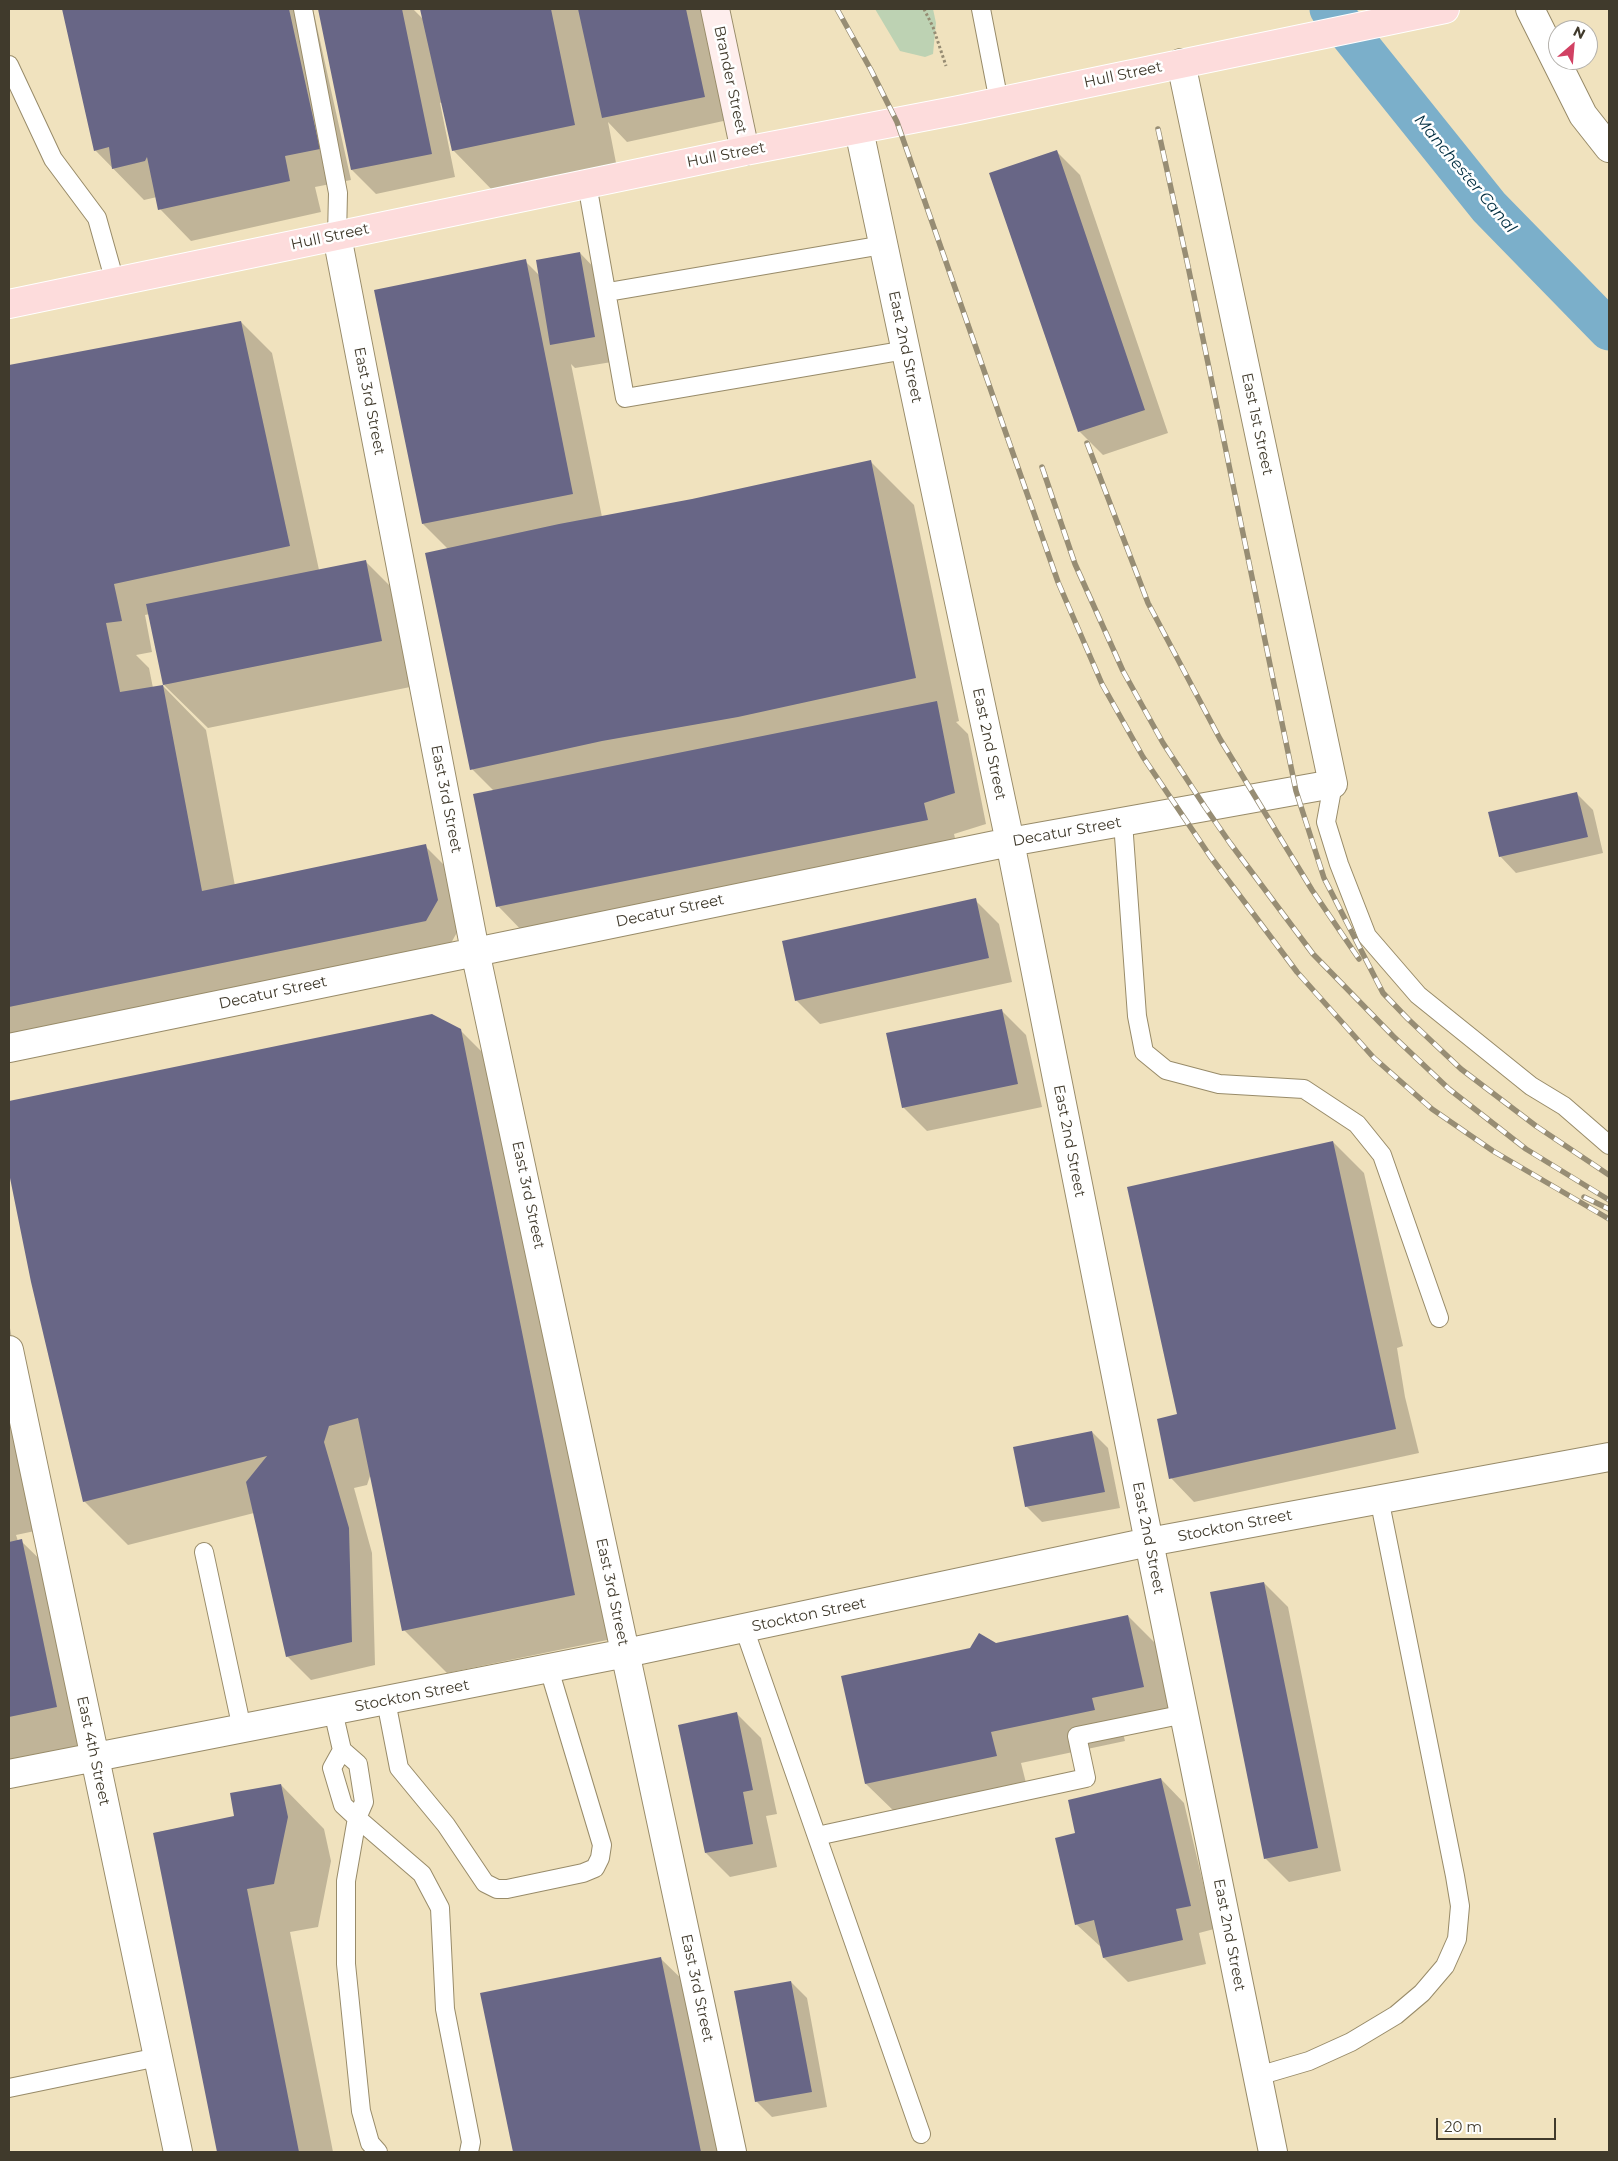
<!DOCTYPE html>
<html>
<head>
<meta charset="utf-8">
<style>
  body { margin:0 }
  #map { position:relative; width:1618px; height:2161px; overflow:hidden; background:#f0e2be; font-family:Montserrat,sans-serif }
  canvas { display:block }
  .frame { position:absolute; inset:0; border:10px solid #403a2c; pointer-events:none }
  .north { position:absolute; left:1548px; top:20px; width:50px; height:50px; box-sizing:border-box; background:#fff; border:1px solid #b3b0ab; border-radius:50%; rotate:27deg; font-size:14px; font-weight:700; line-height:20px; text-align:center; color:#403a2c }
  .north::after { content:''; display:block; margin:auto; width:18px; height:22px; background:#d14163; clip-path:polygon(50% 0,100% 100%,50% 72%,0 100%) }
  .scale { position:absolute; left:1436px; top:2118px; width:120px; height:22px; box-sizing:border-box; border:2px solid #403a2c; border-top:0; padding-left:6px; font-size:15px; line-height:18px; white-space:nowrap; color:#403a2c; -webkit-text-stroke:4px #fff; paint-order:stroke }
</style>
</head>
<body>
<div id="map">
<canvas width="1618" height="2161"></canvas>
<div class="frame"></div>
<div class="north">N</div>
<div class="scale">20 m</div>
</div>
<script>
const ctx = document.querySelector('canvas').getContext('2d');
ctx.lineJoin = 'round';
function fillPath(path, color) { ctx.fillStyle = color; ctx.fill(path, 'evenodd'); }
const shape = rows => new Path2D(rows.map(r => 'M' + r).join(''));
function stroke(path, color, width, dash) { ctx.strokeStyle = color; ctx.lineWidth = width; ctx.lineCap = dash ? 'butt' : 'round'; ctx.setLineDash(dash || []); ctx.stroke(path); }
function write(font, color, halo, rows, align = 'center') {
  ctx.font = font + ' Montserrat,sans-serif'; ctx.lineWidth = 5; ctx.setLineDash([]); ctx.textBaseline = 'middle'; ctx.strokeStyle = halo; ctx.fillStyle = color; for (const [text, x, y, turn = 0] of rows) {
    ctx.save(); ctx.translate(x, y); ctx.rotate((+turn || 0) * Math.PI / 180); ctx.textAlign = isNaN(turn) ? turn : align; if (halo) ctx.strokeText(text, 0, 0); ctx.fillText(text, 0, 0); ctx.restore();
  }
}
fillPath(shape([
  [875,9,933,9,936,23,933,54,925,57,900,51]
]), '#bdd2b3');
fillPath(shape([
  [64,9,313,9,351,180,315,187,321,212,191,241,160,209,157,197,144,200,95,150],
  [326,9,413,9,424,20,421,9,704,9,728,120,627,142,608,122,617,168,496,194,453,150,442,102,440,103,455,177,376,194,352,170,319,10],
  [1056,151,1080,175,1168,433,1103,455,1079,431],
  [580,253,603,277,618,361,575,368,571,364,602,517,692,500,870,461,914,505,959,721,956,722,968,734,986,824,954,834,958,851,529,938,498,906,494,791,472,769,448,549,423,524,525,261,539,275],
  [241,322,272,353,319,570,365,561,409,605,425,684,208,728,164,685,150,614,145,615,152,652,136,655,149,668,153,688,163,686,206,730,235,886,425,846,449,870,461,925,450,945,9,1045,9,367],
  [1577,794,1593,810,1603,853,1516,873,1500,856],
  [975,900,999,924,1012,982,820,1024,796,1000],
  [1002,1011,1026,1035,1042,1107,927,1131,903,1107],
  [432,1016,460,1030,504,1074,617,1638,447,1673,404,1630,371,1473,367,1485,354,1488,372,1553,375,1665,311,1680,287,1656,254,1513,128,1545,84,1501,33,1282,9,1166,9,1102],
  [1333,1142,1364,1173,1403,1346,1397,1348,1405,1397,1419,1453,1194,1502,1171,1478,1179,1415],
  [9,1323,49,1528,16,1535,18,1541,21,1541,65,1584,100,1750,9,1769],
  [1092,1432,1108,1448,1120,1508,1042,1522,1026,1506],
  [1264,1583,1288,1607,1341,1871,1289,1882,1265,1858],
  [1128,1616,1159,1647,1175,1718,1122,1729,1125,1741,1021,1763,1027,1787,898,1815,866,1784,843,1676],
  [737,1714,761,1738,777,1814,766,1816,777,1867,730,1877,706,1853],
  [1161,1779,1184,1803,1214,1929,1199,1933,1206,1964,1128,1982,1104,1958,1102,1948,1076,1924,1077,1834],
  [281,1785,324,1829,331,1861,318,1927,290,1932,333,2152,218,2152,154,1833,236,1817],
  [660,1958,692,1989,725,2152,514,2152,481,1994],
  [791,1982,807,1998,827,2107,772,2117,756,2101]
]), '#0003');
stroke(shape([
  [1330,9,1489,207,1609,330]
]), '#7bafca', 41);
fillPath(shape([
  [62,9,289,9,320,149,285,156,290,181,158,210,147,157,145,161,112,169,109,147,94,151],
  [318,9,402,9,432,154,351,170],
  [420,9,551,9,575,125,452,151],
  [578,9,686,9,705,97,602,118],
  [1057,150,1145,410,1078,432,989,173],
  [580,252,595,337,550,345,536,260],
  [526,259,573,494,422,524,374,290],
  [241,321,290,546,114,584,122,621,106,623,120,692,163,685,202,891,426,844,438,900,426,921,9,1007,9,365],
  [871,460,916,678,738,717,602,741,470,770,425,553,559,524,692,499],
  [366,560,382,641,163,685,146,604],
  [937,701,955,793,924,803,928,820,496,907,473,794],
  [1577,792,1588,837,1499,857,1488,812],
  [976,898,989,958,795,1001,782,941],
  [1002,1009,1018,1084,902,1108,886,1033],
  [432,1014,461,1029,575,1595,402,1631,358,1418,329,1426,324,1442,349,1528,352,1642,286,1657,246,1482,267,1456,83,1502,31,1282,9,1173,9,1101],
  [1333,1141,1396,1429,1169,1479,1157,1419,1177,1414,1127,1187],
  [1092,1431,1105,1492,1025,1507,1013,1447],
  [22,1539,57,1707,9,1717,9,1542],
  [1264,1582,1318,1848,1264,1859,1210,1592],
  [1128,1615,1144,1687,1092,1698,1095,1710,991,1732,997,1756,865,1784,841,1676,970,1648,979,1633,996,1643],
  [737,1712,753,1790,743,1792,753,1844,705,1853,678,1725],
  [1161,1778,1191,1906,1176,1909,1183,1940,1103,1958,1094,1920,1075,1925,1055,1838,1075,1833,1068,1800],
  [281,1784,288,1817,274,1884,247,1889,299,2152,217,2152,153,1833,234,1816,230,1793],
  [661,1957,701,2152,513,2152,480,1993],
  [791,1981,812,2092,755,2102,734,1991]
]), '#686686');
const lane = shape([
  [303,9,338,193,337,236],
  [981,9,999,102],
  [9,65,53,159,97,218,115,282],
  [587,184,625,398,906,350],
  [608,292,883,245],
  [1333,784,1326,822,1339,864,1367,936,1418,995,1531,1086,1564,1106,1609,1145],
  [1123,822,1137,1016,1144,1052,1166,1070,1219,1084,1304,1089,1357,1124,1382,1155,1439,1318],
  [204,1552,242,1729],
  [744,1628,921,2134],
  [386,1701,399,1768,446,1825,485,1883,497,1889,507,1889,583,1873,595,1868,600,1858,602,1845,549,1669],
  [333,1711,342,1750,358,1764,364,1802,357,1818,343,1805,332,1768,342,1750],
  [357,1818,422,1874,440,1908,445,2009,471,2142,469,2152],
  [357,1818,346,1881,346,1964,361,2111,370,2143,378,2152],
  [817,1836,1086,1778,1077,1736,1185,1714],
  [1258,2076,1309,2061,1351,2042,1396,2015,1422,1993,1445,1966,1457,1939,1460,1906,1455,1876,1379,1498],
  [9,2088,158,2057]
]);
const street = shape([
  [1530,9,1583,115,1609,148],
  [859,130,1010,842,1149,1542,1273,2152],
  [337,236,475,951,732,2152],
  [9,1048,1010,842,1333,784,1181,63],
  [9,1350,178,2152],
  [9,1774,626,1653,1149,1542,1609,1457]
]);
const secondary = shape([
  [715,9,745,151]
]);
const primary = shape([
  [9,304,745,151,959,110,1445,9]
]);
stroke(lane, '#988b69', 20);
stroke(street, '#988b69', 30);
stroke(secondary, '#988b69', 30);
stroke(primary, '#fff', 30);
stroke(shape([
  [924,9,933,27,946,66]
]), '#968c73', 3, [2.5, 2.5]);
stroke(lane, '#fff', 18);
stroke(street, '#fff', 28);
stroke(secondary, '#feeeed', 28);
stroke(primary, '#fddcdc', 28);
const rail = shape([
  [837,9,871,70,897,122,1058,582,1102,684,1143,757,1210,856,1297,972,1374,1058,1432,1109,1493,1151,1609,1219],
  [1158,129,1188,266,1296,791,1324,878,1383,993,1408,1019,1461,1069,1536,1126,1609,1175],
  [1087,443,1148,603,1220,739,1312,890,1359,959],
  [1042,467,1075,564,1123,671,1163,743,1205,807,1230,843,1313,954,1393,1036,1449,1089,1526,1149,1609,1200],
  [1584,1197,1609,1209]
]);
stroke(rail, '#978d74', 5.5);
stroke(rail, '#fff', 4, [11]);
write('15px', '#403a2c', '#fff', [
  ["Hull Street",1123,75,-12],
  ["Brander Street",730,80,78],
  ["Hull Street",726,155,-11],
  ["Hull Street",330,237,-12],
  ["East 2nd Street",905,347,78],
  ["East 3rd Street",369,401,79],
  ["East 1st Street",1257,424,78],
  ["East 2nd Street",989,744,78],
  ["East 3rd Street",446,799,79],
  ["Decatur Street",1067,832,-10],
  ["Decatur Street",670,911,-12],
  ["Decatur Street",273,993,-12],
  ["East 2nd Street",1069,1141,79],
  ["East 3rd Street",528,1195,78],
  ["Stockton Street",1235,1526,-11],
  ["East 2nd Street",1148,1538,79],
  ["East 3rd Street",612,1592,78],
  ["Stockton Street",809,1615,-12],
  ["Stockton Street",412,1696,-11],
  ["East 4th Street",93,1751,78],
  ["East 2nd Street",1229,1935,79],
  ["East 3rd Street",697,1988,78]
]);
write('italic 16px', '#002e41', '#fff', [
  ["Manchester Canal",1465,174,50]
]);
</script>
</body>
</html>
